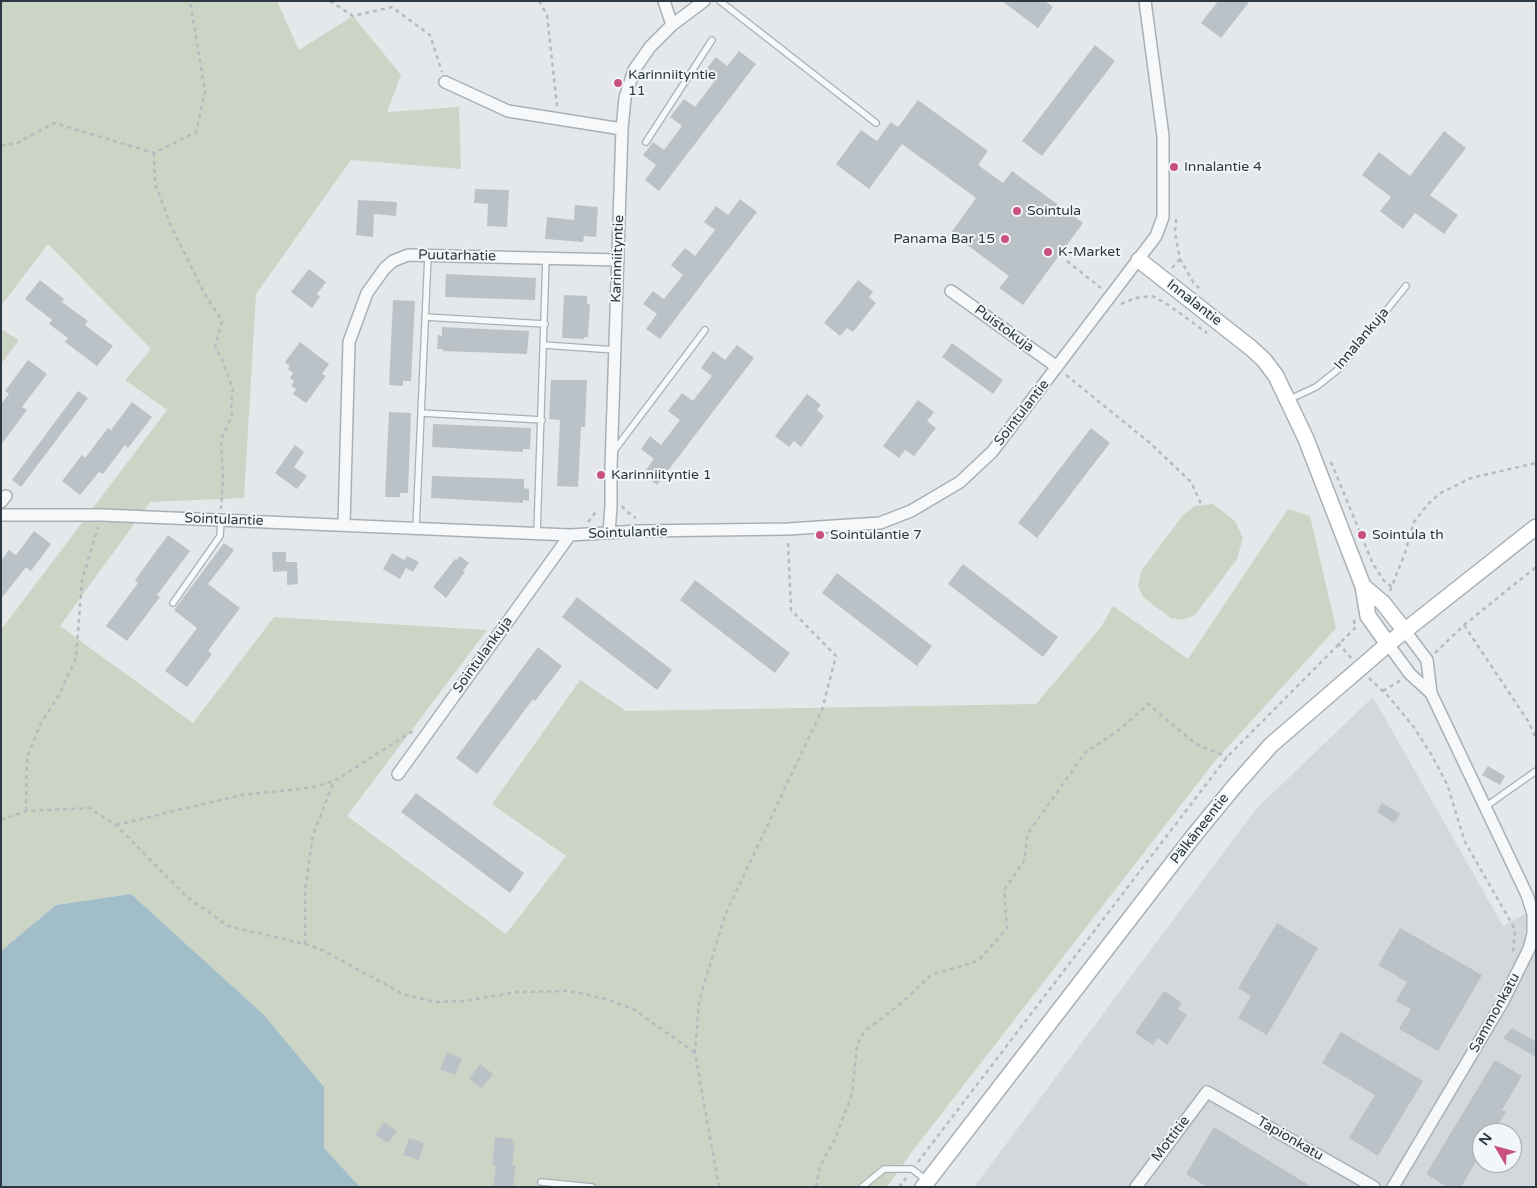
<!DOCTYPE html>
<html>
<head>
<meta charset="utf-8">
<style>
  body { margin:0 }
  #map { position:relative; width:1537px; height:1188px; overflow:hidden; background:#e4e8eb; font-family:"Varela Round",sans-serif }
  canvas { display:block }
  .frame { position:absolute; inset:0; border:2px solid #2c3942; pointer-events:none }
  .north { position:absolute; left:1472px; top:1123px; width:50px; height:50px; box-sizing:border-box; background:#f3f6f8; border:1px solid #a3aaaf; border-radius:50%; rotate:307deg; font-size:14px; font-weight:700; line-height:20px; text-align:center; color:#2c3942 }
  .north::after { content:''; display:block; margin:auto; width:18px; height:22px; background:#c7527e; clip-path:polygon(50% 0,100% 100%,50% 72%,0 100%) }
</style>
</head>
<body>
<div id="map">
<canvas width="1537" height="1188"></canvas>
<div class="frame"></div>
<div class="north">N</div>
</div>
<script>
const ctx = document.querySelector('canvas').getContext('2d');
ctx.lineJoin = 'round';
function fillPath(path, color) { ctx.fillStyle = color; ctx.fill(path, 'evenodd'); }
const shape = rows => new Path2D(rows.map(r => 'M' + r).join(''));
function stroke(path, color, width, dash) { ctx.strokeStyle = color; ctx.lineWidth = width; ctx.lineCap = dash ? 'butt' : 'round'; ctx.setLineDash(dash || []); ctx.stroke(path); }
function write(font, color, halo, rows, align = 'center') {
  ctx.font = font + ' "Varela Round",sans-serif'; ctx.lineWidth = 4; ctx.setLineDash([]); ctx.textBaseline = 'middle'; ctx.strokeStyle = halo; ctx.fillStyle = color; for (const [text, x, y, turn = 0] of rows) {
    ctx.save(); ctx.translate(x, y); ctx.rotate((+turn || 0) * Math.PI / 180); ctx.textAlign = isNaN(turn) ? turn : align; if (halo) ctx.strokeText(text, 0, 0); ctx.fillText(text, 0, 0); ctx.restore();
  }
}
fillPath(shape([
  [1373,697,1503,926,1536,908,1536,1187,974,1187,1256,809],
  [1482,1133,1512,1133,1512,1163,1482,1163]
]), '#d2d8dc');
fillPath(shape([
  [1,1,277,1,299,50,353,16,401,75,387,112,459,107,461,169,351,160,256,294,244,498,150,502,60,626,193,723,274,617,487,630,347,816,506,934,566,856,492,804,580,680,626,711,1036,704,1101,627,1113,606,1188,659,1288,509,1310,516,1336,628,1215,761,911,1153,887,1187,360,1187,324,1148,324,1087,264,1015,131,894,56,905,1,951,1,630,167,410,125,380,151,349,48,244,1,306],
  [1,329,19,340,1,364],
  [1213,504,1235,521,1243,538,1237,559,1195,615,1182,620,1171,618,1144,598,1138,586,1141,571,1183,515,1195,506]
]), '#ccd4c5');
fillPath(shape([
  [131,894,264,1015,324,1087,324,1148,360,1187,1,1187,1,951,56,905]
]), '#a1bdc8');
fillPath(shape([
  [1002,1,1045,1,1053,7,1038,28],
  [1218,1,1250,1,1221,38,1201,23],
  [1095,45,1115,61,1042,156,1022,141],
  [739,51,756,64,659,191,645,180,656,165,643,155,653,142,664,150,682,126,670,117,684,99,695,107,714,82,703,73,716,57,727,66],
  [918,100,988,151,978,165,1003,183,1012,171,1083,223,1023,305,999,288,1009,276,951,233,976,198,902,144,869,189,836,164,861,130,877,141,891,122,898,127],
  [1444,131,1466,148,1430,195,1458,215,1444,234,1415,213,1403,229,1380,211,1391,197,1362,175,1379,152,1410,176],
  [475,189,509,190,507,227,487,226,488,204,474,203],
  [740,199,757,212,660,339,646,329,657,314,643,304,653,291,664,299,683,275,671,265,685,248,695,256,715,230,704,222,716,206,728,215],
  [358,200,397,202,396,216,374,214,373,237,356,235],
  [575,205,598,207,596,237,584,236,583,242,545,239,547,217,574,220],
  [309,269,326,282,317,294,320,297,312,308,291,292],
  [446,274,536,278,535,300,445,297],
  [40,280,64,299,62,302,88,321,85,325,113,346,97,366,65,342,68,338,49,324,52,320,25,299],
  [858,280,873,292,869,297,876,303,853,332,847,328,840,336,824,323],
  [564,295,587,296,587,304,590,304,588,337,584,337,584,339,562,338],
  [393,300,415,301,411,381,403,381,403,386,389,385],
  [442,327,529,331,527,354,443,351,443,349,437,349,438,335,442,336],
  [300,342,329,364,322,374,326,376,306,403,293,394,296,389,291,386,294,381,290,378,293,373,288,369,290,366,285,362],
  [952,343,1003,380,993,394,942,357],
  [737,345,754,358,657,485,643,474,654,459,641,449,650,436,661,445,680,420,668,411,682,393,693,401,712,376,701,368,713,351,725,360],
  [28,360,47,374,22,407,27,410,1,445,1,404,9,394,5,391],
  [551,380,587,380,585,427,581,427,578,487,557,486,560,420,549,419],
  [78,391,88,398,21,487,12,480],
  [807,394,821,405,817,410,824,416,801,447,794,441,789,447,775,436],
  [918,400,934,412,927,421,936,428,914,456,905,450,899,458,883,446],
  [132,402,152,417,128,448,125,445,103,474,99,472,80,495,62,481,82,455,85,458,108,428,111,430],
  [389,412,411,413,408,493,400,493,400,497,385,497],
  [433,424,531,428,530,449,523,449,523,452,432,447],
  [1091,428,1110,443,1037,538,1018,523],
  [295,445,304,452,294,467,307,476,297,489,275,473],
  [432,476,524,479,524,488,529,489,529,501,523,500,523,503,431,498],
  [34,531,51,544,31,571,26,567,1,599,1,561,9,550,16,555],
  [168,535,190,551,157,595,160,597,127,641,106,626,138,583,135,580],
  [224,543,234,550,208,584,240,608,208,651,212,654,187,687,165,671,197,628,174,610],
  [272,552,286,552,286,562,297,562,298,584,287,585,287,571,273,572],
  [392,553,404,560,407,556,419,562,413,572,406,568,400,579,383,569],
  [460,556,469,563,463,571,465,572,446,598,433,587,455,559,457,560],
  [963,564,1058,637,1043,657,948,584],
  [837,573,932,646,917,666,822,593],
  [695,580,790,653,775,673,680,600],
  [577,597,672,670,657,690,562,617],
  [538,647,562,666,535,701,533,699,477,774,456,758],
  [1488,766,1505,776,1500,785,1482,775],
  [416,793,524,873,510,893,401,812],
  [1382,803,1400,814,1394,823,1377,812],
  [1277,923,1318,948,1267,1035,1238,1018,1251,996,1238,988],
  [1400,928,1482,975,1438,1051,1399,1029,1411,1009,1396,1001,1407,982,1378,965],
  [1164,991,1182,1003,1178,1009,1187,1015,1167,1045,1158,1038,1153,1045,1135,1033],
  [1512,1028,1536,1042,1536,1057,1503,1038],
  [1341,1032,1423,1081,1378,1156,1349,1138,1375,1095,1322,1063],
  [447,1052,462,1059,455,1075,440,1069],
  [1495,1060,1522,1076,1502,1110,1506,1112,1493,1133,1482,1133,1482,1151,1461,1187,1447,1187,1426,1174],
  [480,1064,493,1074,482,1088,469,1079],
  [384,1122,397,1131,388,1143,375,1135],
  [1214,1127,1312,1187,1207,1187,1186,1174],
  [495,1137,513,1139,512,1142,515,1143,512,1165,516,1165,513,1187,493,1187,496,1166,492,1165],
  [409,1138,424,1143,419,1160,403,1155]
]), '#bbc2c7');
const lane = shape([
  [720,1,876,123],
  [646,142,712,40],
  [425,317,545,324],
  [544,345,615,350],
  [1288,400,1316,387,1340,368,1406,286],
  [421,413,542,420],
  [613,452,705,330],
  [416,528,428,255],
  [537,534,546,258],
  [173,603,220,536,221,520],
  [1485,807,1536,771],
  [541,1182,592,1187],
  [862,1187,884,1169,912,1169,926,1180]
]);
const street = shape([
  [664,1,672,25],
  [445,82,508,111,622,129],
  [951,291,1057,367],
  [1,502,6,496],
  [1,515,102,515,570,535,639,531,788,529,880,523,911,511,960,482,992,452,1156,236,1163,217,1163,136,1145,1],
  [344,524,349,342,367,293,385,268,393,261,408,255,618,260],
  [609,533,611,506,611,467,622,129,625,98,634,70,650,47,672,25,704,1],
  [1388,644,1410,674,1431,693],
  [398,774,570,535],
  [1136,1187,1207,1092,1374,1187],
  [1393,1187,1502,1003,1529,949,1533,934,1533,914,1527,895,1431,693,1427,660,1405,631]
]);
const secondary = shape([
  [1139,260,1251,348,1264,360,1276,376,1306,439,1363,586,1368,616,1388,644],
  [1363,586,1383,603,1405,631],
  [923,1187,1192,838,1233,788,1271,745,1388,644,1536,527]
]);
stroke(lane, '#a9b0b5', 8);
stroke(street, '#a9b0b5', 14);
stroke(secondary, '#a9b0b5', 18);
stroke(shape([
  [330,1,353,16,392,7,430,35,442,72],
  [539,1,547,15,557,106],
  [1,146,17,143,54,123,154,153,196,132,205,91,190,1],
  [154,153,155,183,170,224,204,293,222,321,215,347,222,359,233,390,231,403,232,416,221,439,223,479,221,509],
  [1176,219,1175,233,1180,259,1193,282,1199,288],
  [1067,261,1101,288],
  [1172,268,1180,259],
  [1121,304,1135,298,1152,296,1167,304,1207,333],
  [1066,375,1150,443,1191,482,1202,506],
  [1331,462,1373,564,1384,581,1392,587],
  [622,506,626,511,636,518],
  [588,522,598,509],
  [1390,591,1405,553,1414,522,1428,504,1439,494,1471,478,1536,463],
  [1354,620,1355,628],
  [1464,625,1528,721,1536,738],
  [1338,643,1352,659],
  [1435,653,1464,625,1536,567],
  [1369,678,1389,697,1413,726,1431,754,1447,784,1465,842,1512,924,1515,930,1513,952],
  [1383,691,1401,680],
  [26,811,27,757,41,723,59,695,76,658,82,580,98,527],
  [1,820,26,811,89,808,116,825,187,897,228,926,305,944,324,951,403,994,435,1002,464,1001,517,992,569,991,607,999,635,1010,695,1053],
  [116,825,241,795,309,788,334,781,413,731],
  [305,944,305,891,313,835,334,781],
  [918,1162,1227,757,1356,627],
  [719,1187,695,1053,699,1001,725,915,822,710,836,656,791,610,788,541],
  [816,1187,820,1166,835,1139,852,1094,857,1045,865,1031,904,1001,931,975,978,961,1007,928,1004,890,1024,861,1028,833,1085,753,1119,730,1148,704,1196,744,1227,757],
  [899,1187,906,1178]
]), '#b5bbbe', 2.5, [4, 4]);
stroke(lane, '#f6f8f9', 5.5);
stroke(street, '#f6f8f9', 11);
stroke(secondary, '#fff', 15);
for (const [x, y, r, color] of [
  [618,83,5,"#c7527e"],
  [1174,167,5,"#c7527e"],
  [1017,211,5,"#c7527e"],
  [1005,239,5,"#c7527e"],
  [1048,252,5,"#c7527e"],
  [601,475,5,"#c7527e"],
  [820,535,5,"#c7527e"],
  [1362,535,5,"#c7527e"]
]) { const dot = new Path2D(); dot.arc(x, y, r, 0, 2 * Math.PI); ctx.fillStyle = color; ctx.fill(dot); stroke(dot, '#f3f6f8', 2); }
write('14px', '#2c3942', '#f3f6f8', [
  ["Karinniityntie",628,75],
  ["11",628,91],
  ["Innalantie 4",1184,167],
  ["Sointula",1027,211],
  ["Panama Bar 15",995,239,"right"],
  ["K-Market",1058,252],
  ["Karinniityntie 1",611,475],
  ["Sointulantie 7",830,535],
  ["Sointula th",1372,535]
], 'left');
write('14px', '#2c3942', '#f3f6f8', [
  ["Puutarhatie",457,256,1],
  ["Karinniityntie",618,259,-88],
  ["Innalantie",1194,303,38],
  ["Puistokuja",1004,329,36],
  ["Innalankuja",1362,339,-50],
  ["Sointulantie",1022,413,-52],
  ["Sointulantie",224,520,2],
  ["Sointulantie",628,533,-2],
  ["Sointulankuja",483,655,-54],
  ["Pälkäneentie",1200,829,-52],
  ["Sammonkatu",1495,1013,-61],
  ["Mottitie",1171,1139,-53],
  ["Tapionkatu",1290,1139,30]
]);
</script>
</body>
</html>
